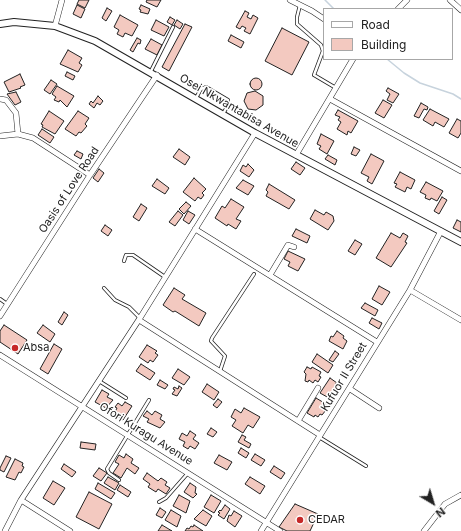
<!DOCTYPE html>
<html>
<head>
<meta charset="utf-8">
<style>
  body { margin:0 }
  #map { position:relative; width:461px; height:531px; overflow:hidden; background:#fff; font-family:Inter,sans-serif }
  canvas { display:block }
  .legend { position:absolute; left:323px; top:8px; width:130px; height:52px; box-sizing:border-box; background:#fff; border:1px solid #a7a7a7; margin:0; padding:5px 7px; list-style:none; font-size:12px; color:#222 }
  .legend li { display:flex; align-items:center; gap:8px; height:20px }
  .legend b { width:20px; border:1px solid #a7a7a7 }
  .north { position:absolute; left:413px; top:483px; width:40px; height:40px; -webkit-text-stroke:3px #fff; paint-order:stroke; rotate:142deg; font-size:11px; font-weight:700; line-height:16px; text-align:center; color:#222 }
  .north::after { content:''; display:block; margin:auto; width:14px; height:18px; background:#222; clip-path:polygon(50% 0,100% 100%,50% 72%,0 100%) }
</style>
</head>
<body>
<div id="map">
<canvas width="461" height="531"></canvas>
<ul class="legend">
<li><b style="height:5px;background:#fff"></b>Road</li>
<li><b style="height:11px;background:#f3c9c0"></b>Building</li>
</ul>
<div class="north">N</div>
</div>
<script>
const ctx = document.querySelector('canvas').getContext('2d');
ctx.lineJoin = 'round';
const shape = rows => new Path2D(rows.map(r => 'M' + r).join(''));
function stroke(path, color, width, dash) { ctx.strokeStyle = color; ctx.lineWidth = width; ctx.lineCap = dash ? 'butt' : 'round'; ctx.setLineDash(dash || []); ctx.stroke(path); }
function fillPath(path, color) { ctx.fillStyle = color; ctx.fill(path, 'evenodd'); }
function write(font, color, halo, rows, align = 'center') {
  ctx.font = font + ' Inter,sans-serif'; ctx.lineWidth = 3; ctx.setLineDash([]); ctx.textBaseline = 'middle'; ctx.strokeStyle = halo; ctx.fillStyle = color; for (const [text, x, y, turn = 0] of rows) {
    ctx.save(); ctx.translate(x, y); ctx.rotate((+turn || 0) * Math.PI / 180); ctx.textAlign = isNaN(turn) ? turn : align; if (halo) ctx.strokeText(text, 0, 0); ctx.fillText(text, 0, 0); ctx.restore();
  }
}
stroke(shape([
  [325,0,334,9],
  [387,59,404,73,420,83,453,94,461,99]
]), '#c7d3dd', 1.5);
const building = shape([
  [79,0,89,0,85,8,77,4,79,0],
  [147,0,161,0,157,7,146,2,147,0],
  [77,5,85,9,81,18,73,14,77,5],
  [141,5,150,9,148,14,140,12,141,10,139,9,141,5],
  [107,8,112,11,106,21,102,18,107,8],
  [245,11,249,13,247,17,251,19,253,15,258,18,250,34,244,31,246,28,242,26,240,29,236,27,245,11],
  [120,15,138,25,132,36,125,33,123,37,117,34,119,30,114,27,120,15],
  [170,17,175,20,172,25,167,22,170,17],
  [156,20,169,27,164,36,151,30,156,20],
  [177,20,183,24,180,29,174,25,177,20],
  [185,24,192,27,169,71,162,67,185,24],
  [282,28,309,42,292,75,265,61,282,28],
  [231,35,244,42,241,48,228,41,231,35],
  [137,38,141,40,140,44,138,43,133,52,130,50,137,38],
  [151,39,162,45,157,55,145,49,151,39],
  [68,50,82,58,79,63,82,65,78,72,60,64,68,50],
  [67,72,75,76,73,80,65,76,67,72],
  [20,74,25,85,20,87,21,88,9,92,4,82,20,74],
  '250 84a6 6 0 1 1 12 0a6 6 0 1 1-12 0Z',
  [51,80,57,84,50,94,44,90,51,80],
  [57,86,74,96,67,107,60,100,59,102,54,100,56,97,52,94,57,86],
  [388,88,399,94,393,103,387,100,390,94,386,91,388,88],
  [255,91,263,96,263,105,256,110,248,109,244,101,247,93,255,91],
  [16,92,21,102,15,105,7,94,16,92],
  [98,96,103,101,100,105,97,103,94,108,89,104,91,101,93,103,98,96],
  [383,100,392,105,384,118,375,113,383,100],
  [421,103,428,107,427,110,424,109,419,118,414,116,421,103],
  [430,109,449,119,444,127,435,122,433,126,423,120,430,109],
  [338,110,358,121,351,133,348,131,347,135,337,129,341,122,338,120,340,117,335,115,338,110],
  [49,111,64,121,55,134,42,127,43,125,41,124,49,111],
  [78,111,89,118,85,124,87,126,81,133,79,132,76,136,65,129,78,111],
  [457,119,461,121,461,133,458,138,449,133,457,119],
  [42,129,54,137,50,143,38,135,42,129],
  [321,134,334,141,327,154,319,149,321,146,317,144,321,134],
  [354,147,360,150,356,156,351,154,354,147],
  [179,149,190,157,185,165,173,157,179,149],
  [77,151,83,154,81,159,74,155,77,151],
  [371,154,384,161,372,184,367,181,369,177,361,173,371,154],
  [328,155,337,160,335,165,325,159,328,155],
  [296,162,305,168,300,175,291,169,296,162],
  [248,164,254,170,249,177,240,171,243,165,246,167,248,164],
  [99,169,104,173,98,182,93,178,99,169],
  [400,172,415,180,411,189,407,187,405,192,395,187,397,184,394,183,400,172],
  [194,178,206,189,202,193,204,195,201,199,198,197,195,201,183,192,194,178],
  [157,179,169,188,165,194,152,186,157,179],
  [243,180,254,186,248,195,236,188,243,180],
  [426,182,443,191,437,201,431,198,430,200,425,198,426,195,420,192,426,182],
  [269,184,295,200,289,209,266,196,268,192,266,190,269,184],
  [442,197,447,200,439,214,434,211,442,197],
  [231,199,244,207,236,219,241,221,236,229,228,224,227,226,215,218,222,206,225,208,231,199],
  [186,202,191,206,184,214,179,209,186,202],
  [141,204,147,208,139,221,133,217,141,204],
  [315,210,324,215,326,212,333,216,334,221,328,230,310,219,315,210],
  [178,211,183,215,175,226,169,222,178,211],
  [188,211,195,215,189,224,183,220,188,211],
  [457,220,461,222,461,232,453,228,457,220],
  [105,225,112,230,108,236,101,231,105,225],
  [296,229,310,236,307,243,292,236,296,229],
  [391,233,400,238,403,233,408,236,405,242,407,243,391,267,376,258,391,233],
  [355,240,362,244,355,255,348,251,355,240],
  [288,251,305,259,298,271,288,266,290,262,284,259,288,251],
  [379,286,390,292,382,305,372,299,379,286],
  [174,288,185,295,182,299,206,313,199,326,175,311,173,312,163,305,174,288],
  [365,303,378,310,375,316,361,308,365,303],
  [64,312,68,315,62,325,58,322,64,312],
  [372,318,382,323,379,329,369,323,372,318],
  [4,325,27,340,18,354,0,342,0,331,4,325],
  [43,325,55,334,50,342,37,333,43,325],
  [337,331,344,336,343,338,347,341,343,349,329,341,331,336,333,337,337,331],
  [54,344,62,349,48,374,40,369,54,344],
  [147,345,157,351,155,353,158,355,153,362,150,360,148,363,139,357,147,345],
  [335,351,339,354,333,362,329,360,335,351],
  [317,354,333,365,328,373,312,362,317,354],
  [141,364,155,373,150,380,136,371,141,364],
  [307,367,311,369,312,367,321,372,319,376,321,377,318,382,315,380,313,383,309,380,308,382,305,381,306,374,304,372,307,367],
  [178,369,190,377,184,385,172,378,178,369],
  [330,378,337,383,335,384,338,386,336,389,338,391,335,395,332,394,329,398,320,393,330,378],
  [160,380,168,385,165,389,157,385,160,380],
  [207,384,219,392,214,400,202,392,207,384],
  [179,386,182,388,177,396,172,394,175,390,173,389,174,387,178,389,179,386],
  [102,390,109,394,107,397,113,400,106,408,95,402,102,390],
  [316,398,326,404,323,408,326,410,322,415,320,414,318,417,315,415,314,417,307,413,316,398],
  [218,399,222,402,217,408,213,405,218,399],
  [125,402,132,406,123,420,114,414,117,408,115,407,118,403,122,406,125,402],
  [244,408,260,417,253,428,248,425,243,433,232,426,236,420,231,417,235,409,241,413,244,408],
  [147,411,152,415,155,411,162,415,160,419,165,422,160,428,147,422,149,419,143,416,147,411],
  [211,428,217,432,213,437,207,434,211,428],
  [190,431,196,435,193,439,199,443,195,449,190,446,188,449,183,446,185,442,179,439,182,433,187,436,190,431],
  [242,435,246,437,244,440,251,444,249,448,238,442,242,435],
  [81,442,96,444,95,450,80,448,81,442],
  [241,448,249,453,246,458,238,453,241,448],
  [126,454,133,459,131,463,139,468,135,474,127,468,121,478,113,473,119,464,115,462,119,455,124,458,126,454],
  [255,454,265,460,261,466,251,460,255,454],
  [219,455,232,462,227,470,214,463,219,455],
  [6,456,11,458,4,472,0,470,0,468,6,456],
  [15,459,23,463,22,466,24,467,21,473,19,472,15,480,6,477,15,459],
  [64,464,76,472,72,477,61,469,64,464],
  [274,466,285,473,281,479,270,472,274,466],
  [99,468,107,473,101,481,93,476,99,468],
  [147,473,158,481,161,478,167,482,165,485,170,488,166,494,158,489,156,492,148,487,150,484,143,479,147,473],
  [108,477,119,483,115,490,104,483,108,477],
  [250,477,265,486,260,494,245,484,250,477],
  [53,481,65,488,54,505,43,498,53,481],
  [98,483,115,493,111,499,95,489,98,483],
  [190,483,196,487,195,493,197,494,193,498,184,492,190,483],
  [120,485,131,492,128,497,117,490,120,485],
  [89,492,112,504,99,529,76,517,89,492],
  [179,495,190,501,186,513,173,506,179,495],
  [211,495,221,501,214,513,204,507,211,495],
  [295,504,318,514,310,531,287,531,279,527,295,504],
  [225,505,230,509,224,519,218,515,220,513,218,512,220,510,221,511,225,505],
  [160,508,166,512,162,518,156,515,160,508],
  [171,510,181,516,177,527,165,520,171,510],
  [203,510,212,516,206,526,194,519,203,510],
  [234,511,242,516,235,527,227,521,229,515,231,516,234,511],
  [162,525,172,531,158,531,162,525],
  [194,525,203,531,185,531,187,528,189,529,191,526,193,527,194,525]
]);
fillPath(building, '#f3c9c0');
stroke(building, '#222', 1);
const service = shape([
  [300,5,297,17,297,24,321,45,323,51,314,75,336,88],
  [151,71,173,27],
  [196,98,201,89,206,87,228,100,228,105,223,114],
  [124,261,126,255,133,255,165,277],
  [104,288,115,300,129,307,140,318],
  [0,299,7,304],
  [220,371,225,356,211,341,212,338,254,274],
  [99,381,126,398],
  [319,437,366,466],
  [119,480,109,473,107,469,149,400],
  [159,502,166,498,188,473]
]);
const minor = shape([
  [290,0,312,11,324,19],
  [450,0,461,10],
  [398,9,407,0],
  [55,26,62,0],
  [0,99,6,100,16,113,18,134],
  [330,99,461,171],
  [0,136,18,134,33,138,90,175],
  [296,155,353,59],
  [195,229,377,342],
  [270,275,288,245,294,247],
  [410,290,461,320],
  [0,316,90,175,157,75],
  [139,320,320,435],
  [0,355,280,531],
  [350,389,379,408],
  [298,421,318,388],
  [21,500,70,531],
  [5,531,21,500,140,318,255,133],
  [261,531,410,290,441,231],
  [424,531,445,504,461,495]
]);
const tertiary = shape([
  [0,24,14,22,55,26,95,41,255,133,461,242]
]);
stroke(service, '#222', 4);
stroke(minor, '#222', 6);
stroke(tertiary, '#222', 8);
stroke(service, '#fff', 2.5);
stroke(minor, '#fff', 5);
stroke(tertiary, '#fff', 6);
for (const [x, y, r, color] of [
  [15,348,4,"#c62828"],
  [300,520,4,"#c62828"]
]) { const dot = new Path2D(); dot.arc(x, y, r, 0, 2 * Math.PI); ctx.fillStyle = color; ctx.fill(dot); stroke(dot, '#fff', 1.5); }
write('11px', '#222', '#fff', [
  ["Osei Nkwantabisa Avenue",239,111,30],
  ["Oasis of Love Road",69,190,-57],
  ["Kufuor II Street",344,377,-59],
  ["Ofori Kuragu Avenue",146,434,32]
]);
write('11px', '#222', '#fff', [
  ["Absa",23,348],
  ["CEDAR",308,520]
], 'left');
</script>
</body>
</html>
